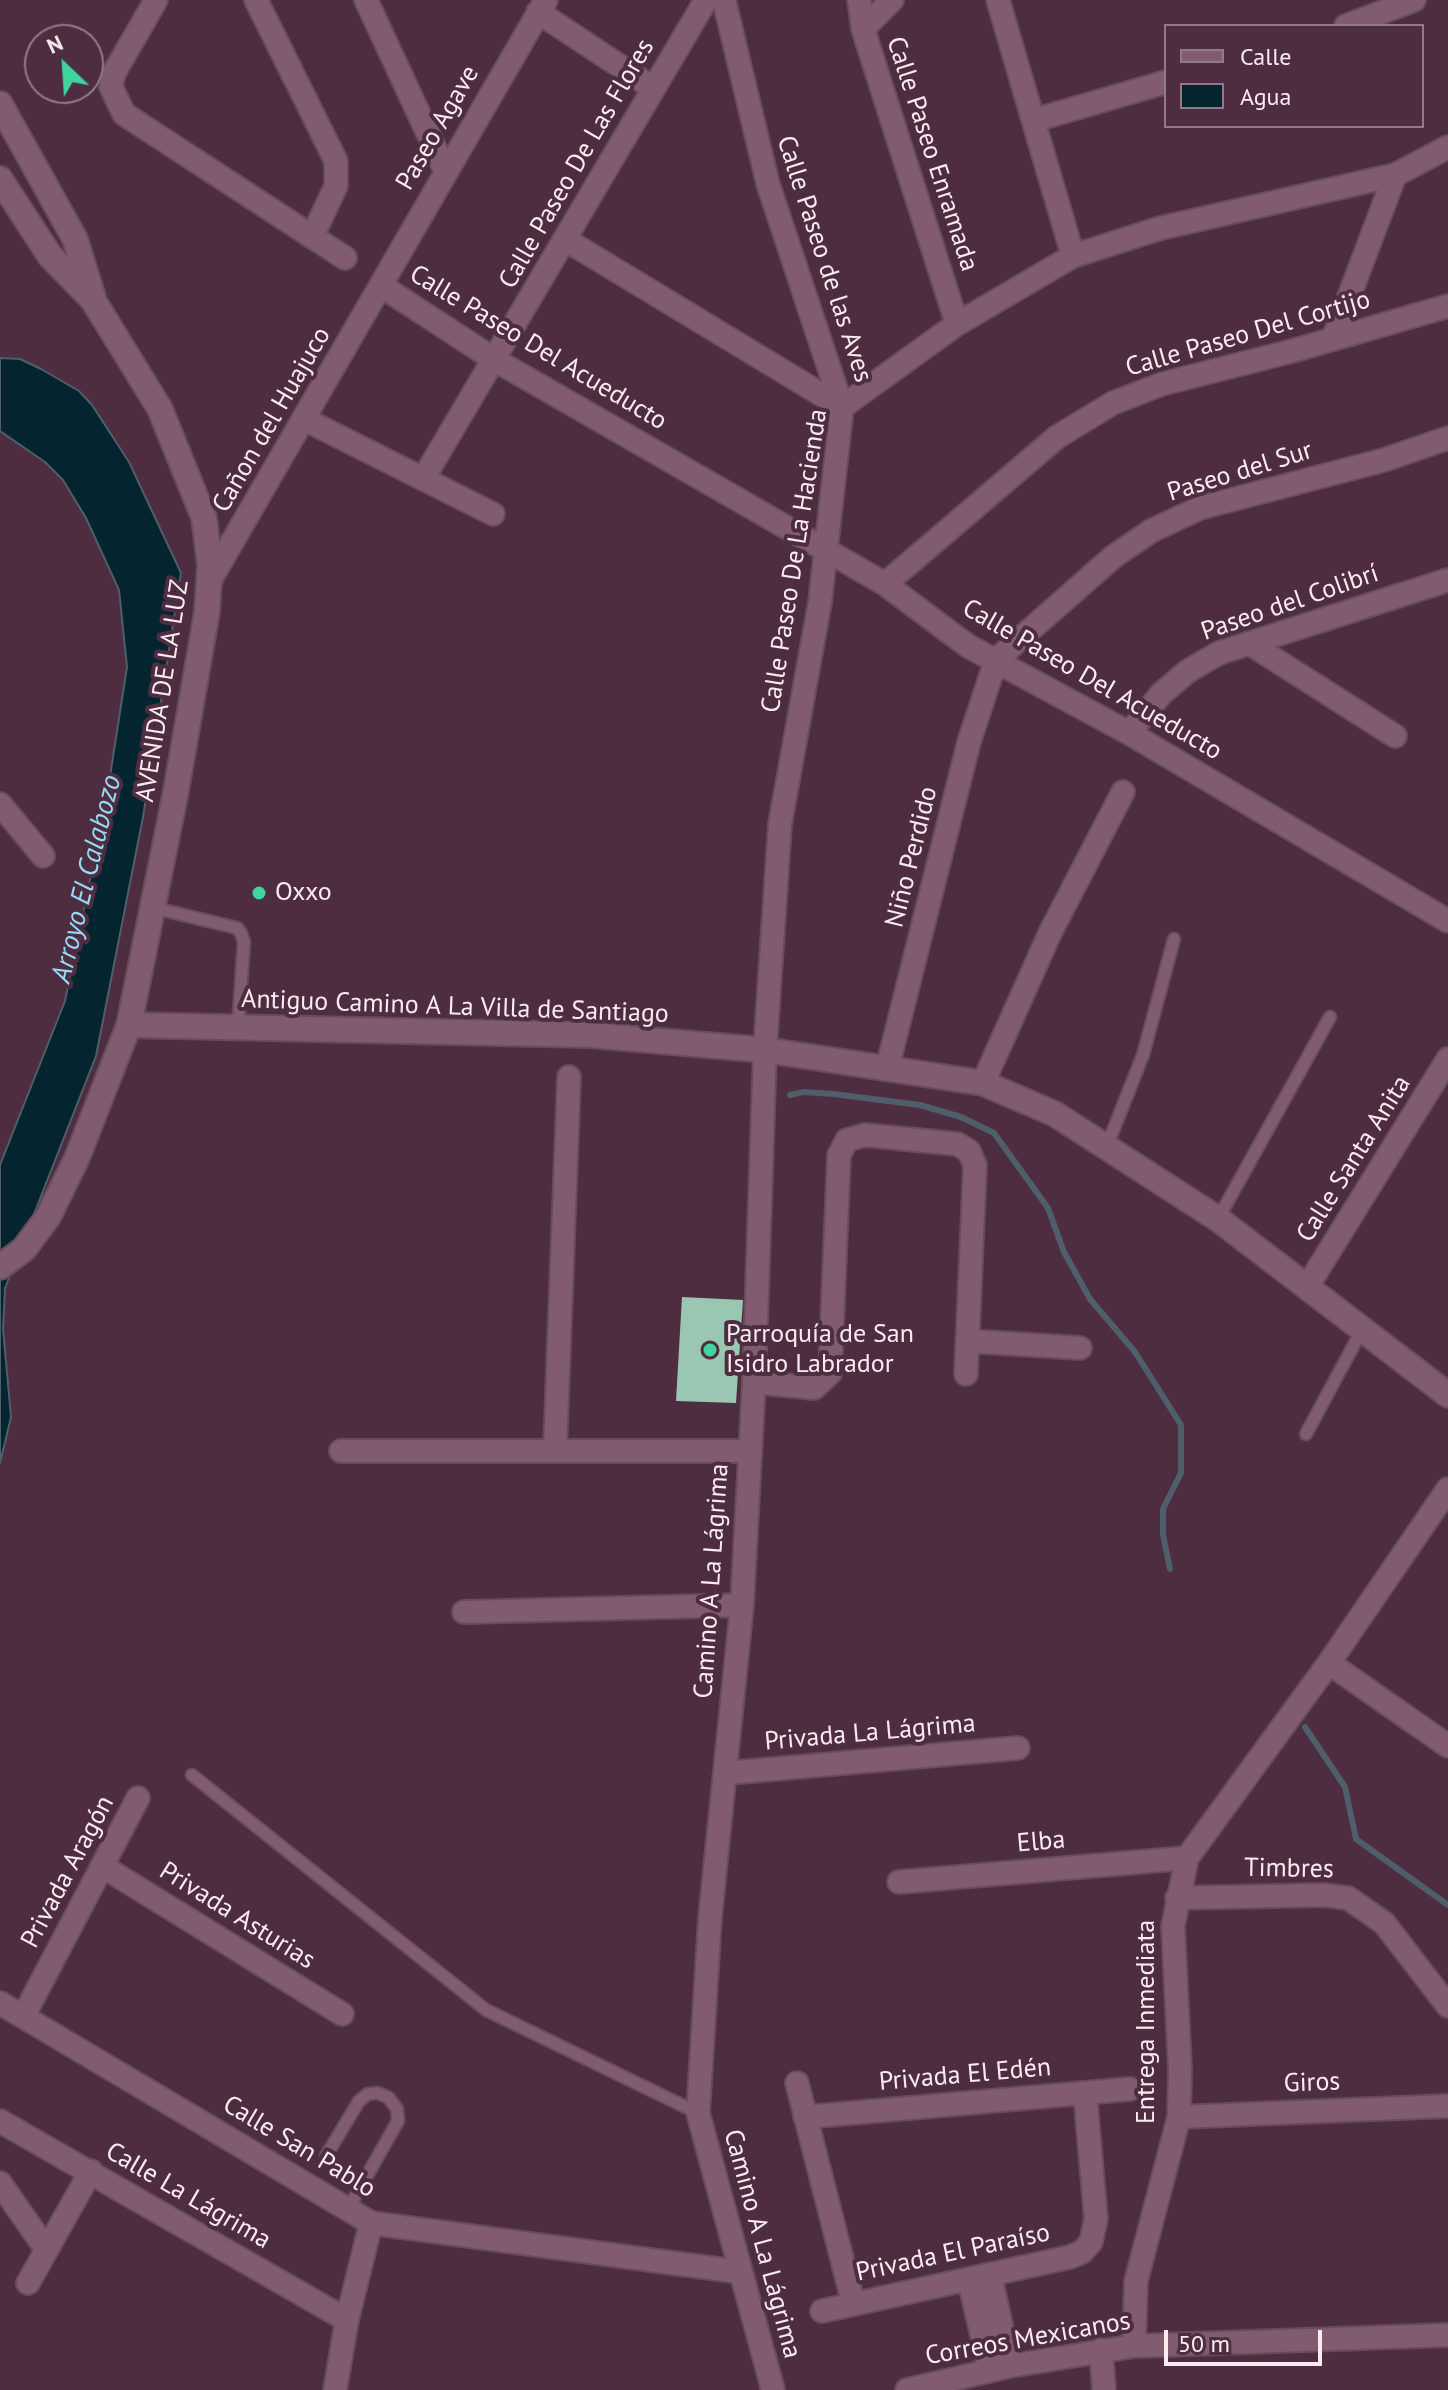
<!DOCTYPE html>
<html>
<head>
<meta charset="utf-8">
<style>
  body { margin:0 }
  #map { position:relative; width:1448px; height:2390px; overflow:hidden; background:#4e2d40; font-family:"PT Sans",sans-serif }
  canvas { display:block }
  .legend { position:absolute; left:1164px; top:24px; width:260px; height:104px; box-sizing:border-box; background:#4e2d40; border:2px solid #947988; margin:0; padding:10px 14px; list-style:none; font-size:24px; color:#fceaf3 }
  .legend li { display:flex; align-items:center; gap:16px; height:40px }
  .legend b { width:40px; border:2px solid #947988 }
  .north { position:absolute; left:24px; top:24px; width:80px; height:80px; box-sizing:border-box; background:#4e2d40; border:2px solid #947988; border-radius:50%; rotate:335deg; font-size:22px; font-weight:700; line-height:32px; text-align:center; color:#fceaf3 }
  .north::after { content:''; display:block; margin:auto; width:28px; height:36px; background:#40d4a1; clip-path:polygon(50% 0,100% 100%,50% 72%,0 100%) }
  .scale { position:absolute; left:1164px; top:2330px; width:158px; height:36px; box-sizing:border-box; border:4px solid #fceaf3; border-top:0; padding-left:10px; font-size:24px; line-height:28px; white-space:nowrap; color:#fceaf3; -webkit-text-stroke:6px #4e2d40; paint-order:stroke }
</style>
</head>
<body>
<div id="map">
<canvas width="1448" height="2390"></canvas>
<ul class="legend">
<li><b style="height:10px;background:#815c70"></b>Calle</li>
<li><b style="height:22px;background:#04242f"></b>Agua</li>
</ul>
<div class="north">N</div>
<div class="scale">50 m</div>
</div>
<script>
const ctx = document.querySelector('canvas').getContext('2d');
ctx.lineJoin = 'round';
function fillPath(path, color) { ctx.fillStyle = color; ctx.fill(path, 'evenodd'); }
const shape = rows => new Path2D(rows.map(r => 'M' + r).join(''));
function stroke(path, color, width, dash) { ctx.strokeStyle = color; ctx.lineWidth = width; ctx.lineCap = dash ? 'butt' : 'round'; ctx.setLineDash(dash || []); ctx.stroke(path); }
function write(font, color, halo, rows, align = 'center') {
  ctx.font = font + ' "PT Sans",sans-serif'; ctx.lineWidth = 8; ctx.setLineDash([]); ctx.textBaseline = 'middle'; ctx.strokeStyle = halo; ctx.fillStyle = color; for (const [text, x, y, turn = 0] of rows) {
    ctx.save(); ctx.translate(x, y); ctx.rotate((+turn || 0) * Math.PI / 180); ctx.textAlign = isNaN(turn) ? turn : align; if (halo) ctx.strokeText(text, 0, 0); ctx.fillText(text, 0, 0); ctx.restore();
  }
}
const water = shape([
  [0,358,20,359,41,369,79,391,92,405,129,462,181,573,143,817,96,1056,5,1288,3,1329,11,1417,0,1463,0,1165,65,1001,106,802,127,667,119,590,86,518,63,480,45,462,0,431,0,358]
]);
fillPath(water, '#04242f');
stroke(water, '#4e5f6a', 2);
stroke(shape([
  [790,1095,803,1092,833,1094,920,1105,961,1117,994,1133,1048,1208,1064,1252,1090,1299,1135,1352,1181,1425,1181,1473,1163,1509,1163,1534,1170,1569],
  [1305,1727,1345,1787,1356,1839,1448,1905]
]), '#4e5f6a', 6);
fillPath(shape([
  [682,1297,743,1300,736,1403,676,1401]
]), '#99c7b2');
const service = shape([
  [155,908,237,928,241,933,244,942,238,1027],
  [1107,1146,1143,1055,1174,939],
  [1218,1219,1330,1017],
  [1306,1434,1363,1328],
  [192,1775,486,2010,698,2113],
  [326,2156,359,2101,368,2094,378,2093,389,2098,397,2109,398,2121,348,2209]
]);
const minor = shape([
  [156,0,114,73,111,87,124,114,345,258],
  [256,0,336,161,336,186,312,237],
  [366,0,445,170],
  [724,0,768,184,842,407],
  [859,0,863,29,957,324],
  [998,0,1073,256],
  [538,12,653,88],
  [1346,26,1414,0],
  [863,29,892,0],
  [1035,120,1166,82],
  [566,240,842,407],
  [383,287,495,360,885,584,968,646,1129,733,1448,921],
  [1333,339,1395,175],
  [304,419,493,514],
  [423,479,706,0],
  [209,582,546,0],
  [885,584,1057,437,1113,403,1162,384,1292,351,1448,306],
  [1249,643,1395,736],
  [1129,733,1161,694,1188,671,1219,653,1448,580],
  [0,804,43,856],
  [887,1069,969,742,996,660,1113,557,1151,531,1200,508,1384,460,1448,438],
  [983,1083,1050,933,1123,792],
  [1307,1287,1448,1059],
  [968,1341,1080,1348],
  [754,1382,814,1388,830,1373,839,1155,847,1140,865,1135,957,1144,969,1151,975,1165,966,1374],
  [555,1450,569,1077],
  [341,1451,748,1451],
  [464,1612,742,1605],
  [1329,1663,1448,1746],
  [727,1773,1018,1748],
  [102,1866,342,2014],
  [899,1882,1187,1858],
  [1177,1898,1324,1895,1348,1898,1384,1923,1448,2006],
  [0,2003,371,2223,741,2272],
  [24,2015,138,1798],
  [797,2083,853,2302],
  [805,2117,1130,2089],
  [1179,2117,1448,2106],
  [0,2121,347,2320],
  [0,2183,46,2249],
  [990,2275,1010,2366],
  [969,2280,990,2370],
  [28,2283,91,2171],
  [822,2311,1070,2257,1082,2252,1091,2242,1096,2219,1085,2093],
  [1134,2346,1136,2281,1179,2117,1180,2069,1173,1926,1187,1858,1329,1663,1448,1489],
  [1101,2350,1104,2390],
  [335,2390,347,2320,371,2223],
  [773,2390,698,2113,710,1918,742,1605,754,1382,765,1050,780,824,820,602,842,407,957,324,1073,256,1161,228,1395,175,1448,147],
  [907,2390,1010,2366,1134,2346,1448,2335]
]);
const tertiary = shape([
  [0,104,75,239,93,297],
  [0,179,50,256,93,300,160,409,204,518,210,565,207,612,176,791,129,1025,77,1158,48,1217,24,1249,0,1267],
  [129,1025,590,1035,765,1050,983,1083,1055,1114,1218,1219,1448,1395]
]);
stroke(service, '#674c5b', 15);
stroke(minor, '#674c5b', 26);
stroke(tertiary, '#674c5b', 28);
stroke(service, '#815c70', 11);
stroke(minor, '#815c70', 22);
stroke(tertiary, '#815c70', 24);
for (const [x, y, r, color] of [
  [259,893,8,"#40d4a1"],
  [710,1350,8,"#40d4a1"]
]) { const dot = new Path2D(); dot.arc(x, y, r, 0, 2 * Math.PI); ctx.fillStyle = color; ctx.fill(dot); stroke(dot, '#4e2d40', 3); }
write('26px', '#fceaf3', '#4e2d40', [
  ["Paseo Agave",438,128,-60],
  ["Calle Paseo Enramada",932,154,72],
  ["Calle Paseo De Las Flores",577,164,-60],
  ["Calle Paseo de las Aves",824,259,72],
  ["Calle Paseo Del Cortijo",1248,334,-16],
  ["Calle Paseo Del Acueducto",538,348,31],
  ["Cañon del Huajuco",272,420,-60],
  ["Paseo del Sur",1240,472,-17],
  ["Calle Paseo De La Hacienda",795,561,-81],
  ["Paseo del Colibrí",1290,603,-19],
  ["Calle Paseo Del Acueducto",1092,680,30],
  ["AVENIDA DE LA LUZ",163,691,-81],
  ["Niño Perdido",912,857,-76],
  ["Antiguo Camino A La Villa de Santiago",455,1007,2],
  ["Calle Santa Anita",1354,1159,-58],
  ["Camino A La Lágrima",712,1581,-86],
  ["Privada La Lágrima",870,1733,-5],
  ["Elba",1041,1842,-5],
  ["Timbres",1289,1869,1],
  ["Privada Aragón",68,1872,-62],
  ["Privada Asturias",237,1916,32],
  ["Entrega Inmediata",1147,2022,-90],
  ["Privada El Edén",965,2075,-5],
  ["Giros",1312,2083,-2],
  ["Calle San Pablo",299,2147,31],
  ["Calle La Lágrima",188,2196,30],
  ["Camino A La Lágrima",762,2244,75],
  ["Privada El Paraíso",953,2253,-12],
  ["Correos Mexicanos",1028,2339,-10]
]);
write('26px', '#fceaf3', '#4e2d40', [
  ["Oxxo",275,893],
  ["Parroquía de San",726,1335],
  ["Isidro Labrador",726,1365]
], 'left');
write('italic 28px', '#95dbf7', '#4e2d40', [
  ["Arroyo El Calabozo",87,879,-76]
]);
</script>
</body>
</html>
